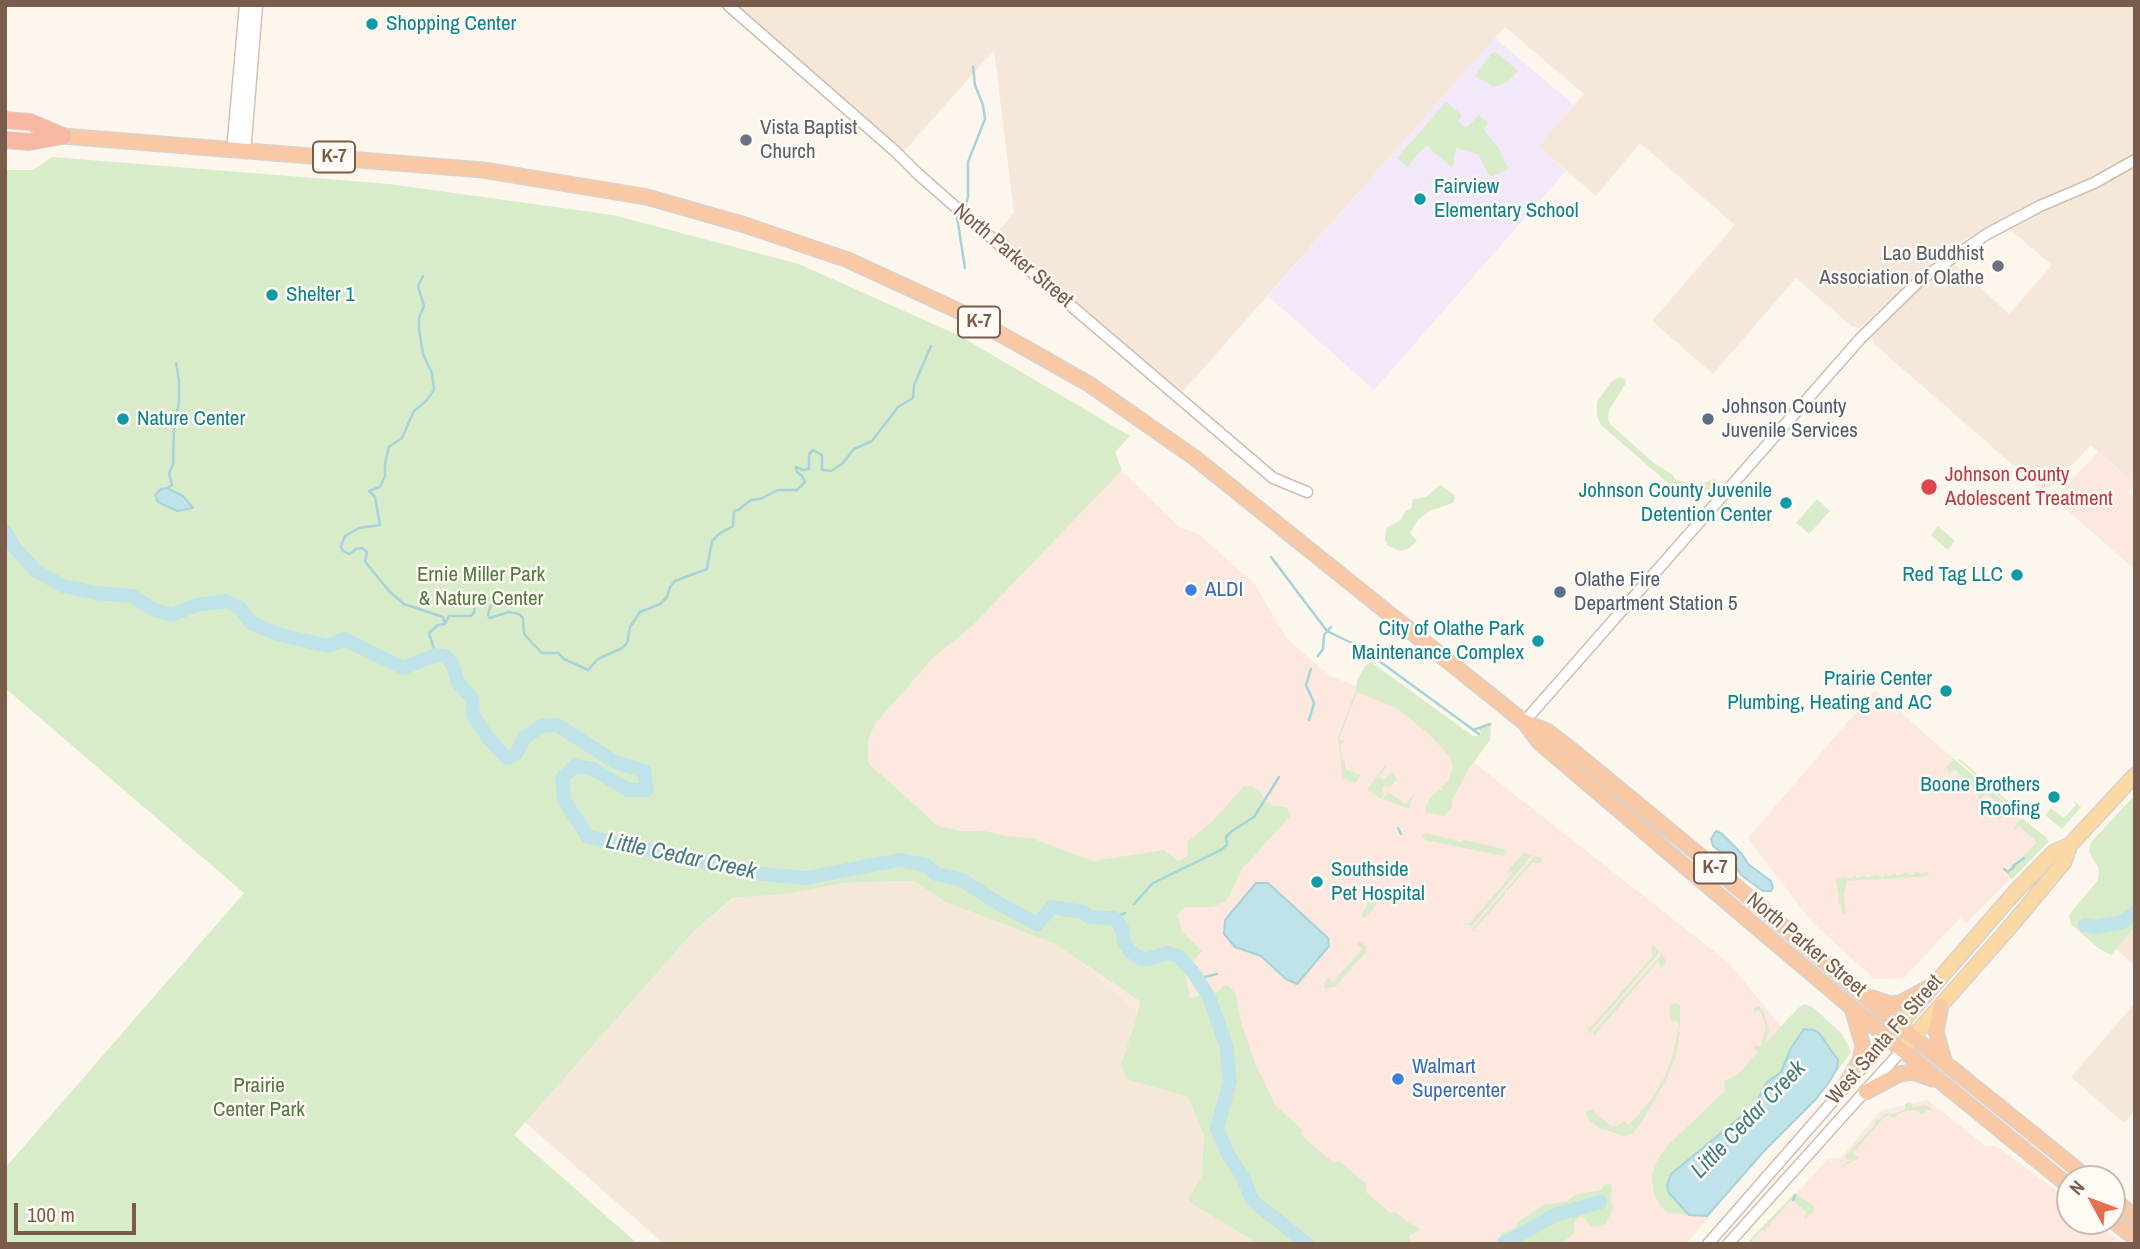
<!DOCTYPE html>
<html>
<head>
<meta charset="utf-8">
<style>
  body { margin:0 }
  #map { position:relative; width:2140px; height:1249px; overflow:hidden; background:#fdf6ec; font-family:"Archivo Narrow",sans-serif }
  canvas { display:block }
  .frame { position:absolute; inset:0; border:7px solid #7a5c4d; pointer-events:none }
  .north { position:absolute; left:2056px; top:1165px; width:70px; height:70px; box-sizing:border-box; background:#fffaf3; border:2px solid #cabbb1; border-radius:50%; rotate:311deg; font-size:19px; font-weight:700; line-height:28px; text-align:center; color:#7a5c4d }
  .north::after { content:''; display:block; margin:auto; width:24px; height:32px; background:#e76f51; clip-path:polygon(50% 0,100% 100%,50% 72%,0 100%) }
  .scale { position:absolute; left:14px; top:1203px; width:122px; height:32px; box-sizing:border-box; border:4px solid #7a5c4d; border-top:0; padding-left:9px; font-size:21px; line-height:24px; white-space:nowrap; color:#7a5c4d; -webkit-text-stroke:5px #fffaf3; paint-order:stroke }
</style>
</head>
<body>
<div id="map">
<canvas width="2140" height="1249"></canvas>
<div class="frame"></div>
<div class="north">N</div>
<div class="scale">100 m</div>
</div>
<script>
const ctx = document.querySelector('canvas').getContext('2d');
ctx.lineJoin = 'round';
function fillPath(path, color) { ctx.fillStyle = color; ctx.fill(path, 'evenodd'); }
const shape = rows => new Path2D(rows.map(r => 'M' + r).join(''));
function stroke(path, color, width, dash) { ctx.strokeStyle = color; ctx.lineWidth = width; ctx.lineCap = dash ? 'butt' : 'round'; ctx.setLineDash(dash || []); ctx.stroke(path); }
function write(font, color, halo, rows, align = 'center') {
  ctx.font = font + ' "Archivo Narrow",sans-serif'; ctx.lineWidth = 5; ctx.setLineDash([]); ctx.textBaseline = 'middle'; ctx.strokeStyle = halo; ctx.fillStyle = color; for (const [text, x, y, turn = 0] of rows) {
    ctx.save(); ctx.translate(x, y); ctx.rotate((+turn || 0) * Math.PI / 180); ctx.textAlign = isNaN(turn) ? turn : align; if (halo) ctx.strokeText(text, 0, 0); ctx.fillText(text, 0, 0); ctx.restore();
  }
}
fillPath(shape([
  [729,5,2135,5,2135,154,2098,175,2019,210,1962,241,1916,276,1860,328,1851,326,1796,278,1713,374,1652,321,1735,225,1640,143,1596,196,1538,146,1584,94,1505,27,1178,397,992,238,1014,213,994,50,899,157],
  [2135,165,2135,484,2091,445,2053,485,2043,489,2036,485,1874,344,1872,337,1902,303,1951,264,1957,266,2009,314,2052,265,2007,227,2079,195],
  [914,881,945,902,1055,944,1075,957,1139,1013,1188,1097,1204,1136,1201,1178,1194,1205,1258,1244,664,1244,525,1122,693,932,734,898,786,894,845,883],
  [2135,927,2135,966,2116,949],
  [2135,1003,2135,1111,2124,1123,2071,1077]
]), '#f5e8da');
fillPath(shape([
  [2098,452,2135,484,2128,492,2135,498,2135,570,2058,502,2058,496,2062,490],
  [1109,458,1179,527,1197,533,1254,583,1287,639,1330,676,1397,702,1729,963,1822,1077,1707,1207,1713,1212,1686,1244,1402,1244,846,757],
  [1875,690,2048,841,1966,923,1960,918,1904,978,1874,979,1810,920,1748,838],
  [1927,1100,1986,1146,1997,1146,2070,1201,2070,1221,2095,1221,2123,1244,1750,1244,1828,1159,1841,1158,1880,1111]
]), '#fde8e0');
fillPath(shape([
  [1495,38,1574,105,1538,146,1566,171,1374,390,1268,296]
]), '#f3e8fa');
fillPath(shape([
  [1496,52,1518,71,1507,82,1494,87,1475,76,1492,53],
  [1446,102,1462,115,1458,121,1466,128,1479,115,1488,122,1484,130,1499,149,1508,169,1490,177,1478,154,1456,148,1453,166,1451,167,1426,145,1407,167,1397,158],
  [52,157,389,184,613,215,799,264,960,336,1130,436,1115,452,1122,470,972,626,935,656,875,724,868,740,868,763,938,826,962,831,984,831,1006,836,1031,838,1093,861,1164,850,1178,861,1188,856,1187,842,1212,822,1243,787,1252,786,1260,791,1266,801,1274,806,1286,807,1291,815,1242,869,1227,900,1213,907,1185,907,1177,914,1182,932,1202,951,1185,971,1190,998,1219,991,1224,985,1230,987,1236,995,1241,1023,1255,1063,1276,1106,1303,1131,1301,1134,1308,1141,1334,1163,1339,1161,1366,1184,1366,1192,1390,1213,1396,1212,1409,1223,1416,1226,1420,1230,1409,1236,1412,1244,1258,1244,1194,1205,1188,1199,1201,1178,1204,1136,1188,1097,1126,1079,1121,1065,1136,1020,1140,1001,1055,944,945,902,914,881,845,883,786,894,733,898,693,932,514,1135,638,1244,5,1244,5,1168,244,893,5,688,5,170,33,170],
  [1619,377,1625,379,1626,383,1609,410,1608,419,1611,425,1654,463,1673,475,1675,479,1696,486,1715,479,1716,481,1713,486,1702,494,1684,493,1669,484,1601,425,1597,416,1597,402,1611,382],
  [1440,485,1453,494,1455,498,1453,503,1429,511,1417,521,1410,533,1417,541,1408,549,1401,551,1388,546,1385,540,1386,528,1401,520,1405,511,1411,508,1413,499,1426,497],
  [1817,499,1830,511,1809,534,1796,523],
  [1938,526,1955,541,1948,550,1931,535],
  [1371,662,1473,736,1479,736,1481,734,1479,729,1491,725,1490,740,1468,770,1452,800,1451,809,1443,816,1428,813,1425,812,1425,808,1430,798,1439,790,1441,791,1443,789,1441,787,1448,782,1453,766,1450,757,1430,735,1398,709,1357,692,1339,739,1345,742,1340,745,1342,760,1345,761,1346,769,1352,772,1351,763,1353,772,1361,775,1355,783,1344,777,1355,785,1343,778,1338,738,1356,690,1357,680,1366,665],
  [1954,759,2009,806,2011,809,2009,814,2002,818,1997,818,1995,815,1999,809,1999,805,1992,798,1985,794,1979,801,1978,790,1973,790,1971,794,1973,787,1954,769,1948,773,1947,766],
  [1957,759,1961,760,2008,801,2011,807],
  [1385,765,1387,766,1379,777,1384,780,1392,772,1397,779,1390,787,1385,786,1382,788,1384,794,1381,799,1367,790],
  [1416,791,1410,803,1410,809,1383,799,1388,792,1406,804],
  [2135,795,2135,927,2111,955,2098,948,2071,924,2069,915,2098,880,2099,869,2089,852,2091,842],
  [2073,800,2081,807,2062,829,2045,815,2051,808,2064,818,2076,805],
  [2023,819,2047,838,2048,842,2012,879,2007,874,2037,842,2019,826,2012,831,2019,821],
  [1426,833,1461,842,1464,840,1504,849,1507,853,1503,856,1425,840,1422,836],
  [1524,853,1532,855,1472,926,1461,923,1469,924,1513,873,1507,871],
  [1535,856,1541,858,1541,863,1532,863,1508,890,1505,890,1505,895,1475,929,1481,932,1471,930],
  [1915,872,1923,874,1926,872,1930,876,1847,881,1844,895,1846,914,1842,915,1841,904,1838,904,1839,896,1836,880,1844,877,1852,878,1855,876,1857,878,1865,876,1867,878,1875,875,1883,877,1885,874,1887,876,1895,874,1898,876,1905,873,1913,875],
  [1376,888,1383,888,1375,897,1381,900,1366,917,1363,918,1362,914],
  [1360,942,1366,945,1366,952,1335,987,1325,988,1324,984,1328,978,1333,982,1362,949,1357,944],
  [1654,946,1660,951,1589,1034,1586,1023,1589,1029,1653,956,1651,948],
  [1662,954,1666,961,1665,964,1661,967,1658,961,1595,1035,1597,1043,1593,1032],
  [1674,1003,1680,1005,1680,1026,1678,1030,1680,1032,1676,1056,1665,1082,1639,1126,1633,1133,1624,1136,1599,1128,1588,1119,1586,1114,1588,1110,1592,1110,1611,1126,1617,1126,1624,1121,1629,1125,1654,1096,1667,1072,1674,1051,1679,1022,1671,1021,1670,1007],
  [1805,1004,1814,1008,1842,1034,1851,1051,1849,1055,1832,1078,1837,1068,1837,1060,1834,1053,1819,1033,1800,1033,1781,1072,1767,1082,1755,1105,1671,1174,1667,1185,1669,1193,1689,1215,1669,1213,1662,1208,1654,1195,1652,1177,1655,1164,1668,1145,1725,1091,1724,1081,1738,1074,1758,1052,1753,1048,1755,1045,1760,1047,1766,1028,1760,1010,1754,1012,1753,1009,1759,1006,1763,1011,1769,1030,1765,1044,1798,1008],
  [1911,1102,1912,1108,1926,1105,1933,1110,1927,1110,1923,1114,1915,1110,1901,1112,1894,1118,1886,1115,1854,1152,1853,1154,1858,1157,1857,1159,1840,1168,1846,1162,1854,1160,1848,1160,1845,1156,1875,1125,1875,1120,1880,1119,1886,1113,1894,1114,1905,1109,1905,1104],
  [1607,1183,1612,1186,1611,1202,1614,1207,1605,1225,1592,1227,1583,1217,1579,1217,1574,1222,1574,1233,1561,1244,1495,1244,1502,1233,1514,1229,1518,1222,1545,1204,1566,1202,1577,1194,1600,1190],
  [1795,1193,1814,1206,1814,1211,1806,1219,1804,1218,1807,1213,1793,1200,1797,1196],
  [1793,1195,1792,1199,1764,1231,1762,1230,1750,1244,1746,1244]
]), '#d8ecc9');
const water = shape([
  [167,488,183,496,193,508,177,511,158,502,155,495,161,489,167,488],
  [1716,831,1721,833,1742,854,1748,864,1771,881,1773,888,1771,891,1763,891,1741,875,1732,861,1713,846,1711,839,1716,831],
  [1256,883,1268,883,1328,938,1329,946,1297,984,1286,979,1261,956,1235,947,1224,934,1225,920,1256,883],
  [1804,1029,1814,1030,1819,1033,1838,1060,1837,1068,1830,1081,1816,1099,1765,1150,1707,1216,1689,1215,1669,1193,1667,1185,1671,1174,1755,1105,1767,1082,1781,1072,1791,1048,1804,1029]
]);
fillPath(water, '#bfe3e8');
stroke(water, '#a5d3da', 2);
stroke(shape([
  [965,207,968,197,968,162,985,119,983,105,975,85,973,67],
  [957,217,965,268],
  [423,276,418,286,424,306,419,318,419,329,423,354,432,373,434,390,426,401,414,411,402,438,389,447,385,464,385,476,380,487,369,491,375,497,380,525,359,528,345,536,341,546,343,551,349,554,356,549,362,548,367,552,365,561,367,564,389,591,404,604,443,617,445,624],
  [167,488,172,485,169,473,173,465,174,428,179,402,179,380,176,363],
  [1271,557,1327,631,1360,647,1479,734],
  [436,655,429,633,438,625,445,624,449,616,471,616,474,613,475,604,489,599,495,603,490,607,488,615,490,618,509,612,519,614,523,618,524,634,542,653,558,653,564,659,588,670,598,659,622,648,627,643,630,627,640,612,660,604,667,597,670,587,675,581,707,569,712,541,719,534,733,526,734,511,738,510,751,500,760,499,778,490,797,490,805,482,802,476,797,472,796,467,803,470,809,469,809,454,813,450,822,455,822,470,831,471,842,464,854,449,872,441,898,407,913,398,914,385,931,346],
  [1318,656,1323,649,1324,635,1331,627],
  [1309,720,1314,703,1306,685,1311,669],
  [1473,730,1490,724],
  [1398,828,1401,834],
  [2013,866,2024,858],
  [2004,869,2008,872,2014,867],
  [1134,904,1153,883,1221,850,1227,845,1226,837,1232,831,1254,817,1279,777],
  [1114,918,1125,913],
  [1197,979,1217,974],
  [1793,1200,1795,1195]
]), '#a5d3da', 2.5);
stroke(shape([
  [5,531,14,547,36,571,63,586,96,593,132,596,154,610,172,615,196,605,226,601,240,608,250,622,277,634,328,646,344,639,403,668,436,655,445,656,452,663,458,683,472,698,473,715,488,738,507,758,516,754,525,737,541,726,557,725,615,762,644,771,647,790,628,790,593,769,575,766,562,778,564,800,588,837,761,874,806,878,899,860,926,865,936,874,962,880,996,902,1037,924,1052,907,1083,912,1089,917,1114,918,1122,928,1124,942,1130,951,1141,959,1149,959,1167,953,1178,956,1193,972,1209,997,1226,1045,1230,1081,1217,1129,1229,1156,1244,1179,1252,1200,1307,1244],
  [2085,925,2095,927,2122,922,2135,913],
  [1503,1244,1555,1215,1600,1202]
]), '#bfe3e8', 14);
const tertiary = shape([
  [728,5,896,152,918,174,967,217,1273,478,1307,492],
  [1524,722,1860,339,1919,281,1987,234,2040,206,2094,183,2135,160],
  [1708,1244,1888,1038],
  [1728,1244,1902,1050]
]);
const secondary = shape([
  [246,5,234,140,239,149,245,141,256,5]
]);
const primary = shape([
  [1888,1038,2015,892,2054,852,2070,845,2135,775],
  [1905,1046,2009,928,2064,862,2070,845]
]);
const trunk = shape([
  [63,136,483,170,647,197,745,225,848,260,965,314,1089,384,1195,458,1524,722,1539,742,1721,897,1902,1050,2070,1187],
  [1525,722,1547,731,1578,755,1704,859,1913,1037,2089,1179],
  [1873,998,1890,1004,1900,1003,1932,986],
  [1941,1006,1936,1031,1944,1061],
  [1846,1084,1860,1060,1863,1046,1852,1008],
  [1866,1092,1899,1074,1912,1072,1932,1079],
  [2112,1198,2135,1217],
  [2112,1220,2135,1238]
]);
const motorway = shape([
  [5,120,30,122,63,136],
  [5,140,29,142,62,136]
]);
stroke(tertiary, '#d1beb0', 13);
stroke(secondary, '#d6c0b0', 15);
stroke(primary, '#dad1cd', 17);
stroke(trunk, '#dad1cd', 17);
stroke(motorway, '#dad1cd', 18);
stroke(tertiary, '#fff', 10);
stroke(secondary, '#fff', 12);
stroke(primary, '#fbd9a5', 14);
stroke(trunk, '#f9c8a4', 14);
stroke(motorway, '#f7b7a3', 16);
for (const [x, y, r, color] of [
  [372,24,7,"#0f9aa8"],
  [746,140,7,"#6b7280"],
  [1420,199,7,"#0f9aa8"],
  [1998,266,7,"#6b7280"],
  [272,295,7,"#0f9aa8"],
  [123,419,7,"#0f9aa8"],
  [1708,419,7,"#5c6f8a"],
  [1929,487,9,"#e0444e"],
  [1786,503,7,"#0f9aa8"],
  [2017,575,7,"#0f9aa8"],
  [1191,590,7,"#3f7fe0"],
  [1560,592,7,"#5c6f8a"],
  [1538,641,7,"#0f9aa8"],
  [1946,691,7,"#0f9aa8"],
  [2054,797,7,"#0f9aa8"],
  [1317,882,7,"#0f9aa8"],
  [1398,1079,7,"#3f7fe0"]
]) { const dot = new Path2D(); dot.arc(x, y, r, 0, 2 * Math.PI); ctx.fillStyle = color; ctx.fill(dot); stroke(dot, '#fffaf3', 2.5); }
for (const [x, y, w] of [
  [334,157,42],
  [979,322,42],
  [1715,868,42]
]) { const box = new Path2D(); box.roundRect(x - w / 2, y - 15.5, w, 31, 5); ctx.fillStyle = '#fffaf3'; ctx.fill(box); stroke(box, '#7a5c4d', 2); }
write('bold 19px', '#7a5c4d', null, [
  ["K-7",334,157],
  ["K-7",979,322],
  ["K-7",1715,868]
]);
write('21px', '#0d838f', '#fffaf3', [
  ["Shopping Center",386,24],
  ["Fairview",1434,187],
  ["Elementary School",1434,211],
  ["Shelter 1",286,295],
  ["Nature Center",137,419],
  ["Johnson County Juvenile",1772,491,"right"],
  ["Detention Center",1772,515,"right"],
  ["Red Tag LLC",2003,575,"right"],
  ["City of Olathe Park",1524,629,"right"],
  ["Maintenance Complex",1524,653,"right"],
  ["Prairie Center",1932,679,"right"],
  ["Plumbing, Heating and AC",1932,703,"right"],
  ["Boone Brothers",2040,785,"right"],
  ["Roofing",2040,809,"right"],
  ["Southside",1331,870],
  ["Pet Hospital",1331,894]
], 'left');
write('21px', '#5b616d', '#fffaf3', [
  ["Vista Baptist",760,128],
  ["Church",760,152],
  ["Lao Buddhist",1984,254,"right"],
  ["Association of Olathe",1984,278,"right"]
], 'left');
write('21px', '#7a5c4d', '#fffaf3', [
  ["North Parker Street",1013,256,40],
  ["North Parker Street",1806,945,40],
  ["West Santa Fe Street",1885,1040,-49]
]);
write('21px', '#4e5e75', '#fffaf3', [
  ["Johnson County",1722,407],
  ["Juvenile Services",1722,431],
  ["Olathe Fire",1574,580],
  ["Department Station 5",1574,604]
], 'left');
write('21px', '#be3a42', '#fffaf3', [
  ["Johnson County",1945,475],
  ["Adolescent Treatment",1945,499]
], 'left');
write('21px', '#537a41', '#fffaf3', [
  ["Ernie Miller Park",481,575],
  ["& Nature Center",481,599],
  ["Prairie",259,1086],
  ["Center Park",259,1110]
]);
write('21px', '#366cbe', '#fffaf3', [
  ["ALDI",1205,590],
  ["Walmart",1412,1067],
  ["Supercenter",1412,1091]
], 'left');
write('italic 23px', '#437c86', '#fffaf3', [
  ["Little Cedar Creek",681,857,12],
  ["Little Cedar Creek",1749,1120,-46]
]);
</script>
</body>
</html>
